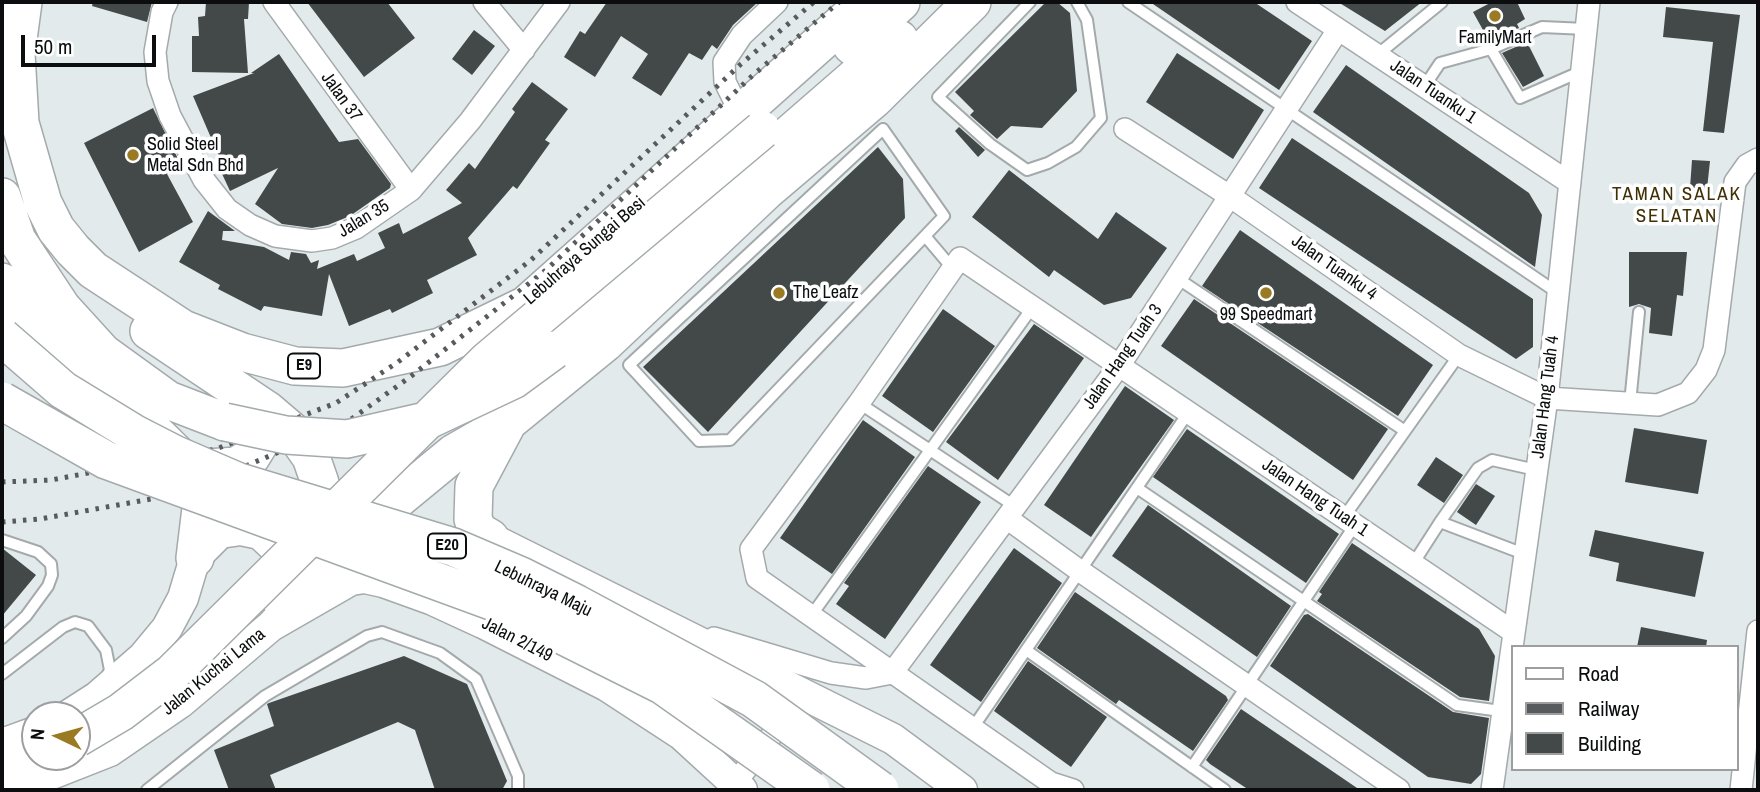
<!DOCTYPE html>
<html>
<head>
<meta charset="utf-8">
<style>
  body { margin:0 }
  #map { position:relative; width:1760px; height:792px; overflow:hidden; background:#e3eaec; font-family:"Archivo Narrow",sans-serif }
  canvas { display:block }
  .frame { position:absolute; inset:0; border:4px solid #0b0d0e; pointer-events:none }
  .legend { position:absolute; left:1511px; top:645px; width:228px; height:126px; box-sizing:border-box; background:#fff; border:2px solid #9d9e9f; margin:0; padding:9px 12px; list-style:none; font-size:21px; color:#0b0d0e }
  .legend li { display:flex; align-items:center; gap:14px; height:35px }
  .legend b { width:35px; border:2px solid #9d9e9f }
  .north { position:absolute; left:21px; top:701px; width:70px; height:70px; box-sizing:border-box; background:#fff; border:2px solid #9d9e9f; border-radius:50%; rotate:275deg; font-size:19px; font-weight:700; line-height:28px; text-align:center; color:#0b0d0e }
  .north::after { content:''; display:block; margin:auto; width:24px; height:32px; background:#9b7a24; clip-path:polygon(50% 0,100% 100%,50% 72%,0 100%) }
  .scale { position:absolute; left:21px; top:35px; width:135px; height:32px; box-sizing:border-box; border:4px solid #0b0d0e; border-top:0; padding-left:9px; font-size:21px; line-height:24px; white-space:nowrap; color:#0b0d0e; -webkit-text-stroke:5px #fff; paint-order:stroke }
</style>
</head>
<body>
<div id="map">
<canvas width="1760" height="792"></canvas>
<div class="frame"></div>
<ul class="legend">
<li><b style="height:9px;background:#fff"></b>Road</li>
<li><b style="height:9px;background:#575b5d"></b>Railway</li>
<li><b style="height:19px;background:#434949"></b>Building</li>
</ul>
<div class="north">N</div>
<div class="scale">50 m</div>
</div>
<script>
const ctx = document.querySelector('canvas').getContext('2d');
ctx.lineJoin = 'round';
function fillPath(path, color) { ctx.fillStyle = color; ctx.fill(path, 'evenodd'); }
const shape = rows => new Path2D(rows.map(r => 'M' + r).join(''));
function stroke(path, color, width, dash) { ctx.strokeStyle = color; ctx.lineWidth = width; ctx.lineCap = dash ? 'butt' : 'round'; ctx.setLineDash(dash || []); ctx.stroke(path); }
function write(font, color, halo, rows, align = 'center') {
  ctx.font = font + ' "Archivo Narrow",sans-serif'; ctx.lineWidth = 7; ctx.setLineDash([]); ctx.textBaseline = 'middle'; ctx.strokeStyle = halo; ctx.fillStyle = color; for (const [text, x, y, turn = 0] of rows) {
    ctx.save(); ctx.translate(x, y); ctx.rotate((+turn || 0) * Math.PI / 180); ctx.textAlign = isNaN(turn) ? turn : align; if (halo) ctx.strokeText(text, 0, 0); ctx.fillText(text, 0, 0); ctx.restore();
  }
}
fillPath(shape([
  [93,2,152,2,147,22,92,6],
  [206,2,249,2,248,19,244,19,248,73,192,72,192,36,199,36,198,17,205,16],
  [307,2,387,2,415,38,364,77],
  [607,2,758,2,733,25,717,49,712,45,702,60,689,53,661,96,632,78,648,54,621,36,595,77,564,57,580,31,585,34],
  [1046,2,1057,2,1070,13,1077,91,1042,128,1011,126,997,139,970,115,974,111,955,92],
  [1150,2,1254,2,1312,41,1279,90],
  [1338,2,1422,2,1385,31],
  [1492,2,1517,2,1525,19,1517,24,1519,28,1479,44,1488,39,1473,12],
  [1666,7,1740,15,1724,133,1703,131,1713,42,1663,37],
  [474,30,495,46,472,75,452,59],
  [1527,42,1544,76,1523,87,1502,53],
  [1177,53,1264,110,1233,159,1146,102],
  [279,54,339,142,358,139,391,184,390,188,350,216,328,225,312,228,282,224,255,204,278,168,230,191,217,163,221,161,193,96,254,73,251,73],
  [1346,65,1529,193,1542,215,1535,267,1313,112],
  [532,82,568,109,545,140,550,143,517,189,513,186,468,238,477,255,427,280,433,293,392,313,390,309,349,326,329,274,322,316,264,306,261,311,218,289,220,285,179,262,208,211,235,231,223,231,222,240,264,247,289,260,291,252,306,254,311,263,319,260,317,269,354,254,357,261,385,248,378,233,399,223,403,234,462,203,446,190,469,163,475,169,515,112,512,109],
  [153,108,182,167,167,174,193,222,139,252,84,143],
  [959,127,985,150,978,157,955,131],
  [1292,138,1533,299,1533,347,1516,359,1259,188],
  [878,147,903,179,905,218,708,432,643,367],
  [1692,160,1710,161,1707,189,1690,188],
  [1009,170,1098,239,1116,212,1167,248,1131,298,1104,305,1054,270,1049,277,972,217],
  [1240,230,1433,365,1398,416,1202,286],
  [1629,252,1687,252,1683,296,1677,295,1672,336,1649,333,1651,308,1639,304,1629,307],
  [1194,299,1388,429,1353,480,1161,346],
  [943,309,995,346,933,432,882,396],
  [1034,324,1084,358,998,480,946,442],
  [1125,386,1174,420,1091,537,1044,505],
  [863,420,915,457,832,574,780,538],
  [1634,428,1707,440,1698,494,1625,482],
  [1187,429,1339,534,1306,583,1153,477],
  [1436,457,1463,475,1444,503,1417,485],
  [928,466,981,502,885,639,836,604,849,586,844,583],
  [1476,484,1495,496,1476,525,1457,512],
  [1148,505,1291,606,1257,657,1112,556],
  [1595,530,1704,552,1695,597,1616,581,1619,563,1589,556],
  [1352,543,1479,629,1495,656,1489,701,1460,697,1317,601,1322,594,1319,592],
  [2,548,36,575,2,616],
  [1014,548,1062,583,981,702,930,665],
  [1075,592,1226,696,1228,700,1193,751,1119,700,1116,704,1037,648],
  [1308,614,1453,712,1489,718,1481,774,1471,784,1428,777,1270,666,1304,615],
  [1641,627,1707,640,1706,647,1637,647],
  [404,656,467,684,507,781,502,790,435,790,415,730,398,722,270,775,276,790,229,790,214,750,274,726,267,704,269,703],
  [1028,661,1107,717,1071,767,994,711],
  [1241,709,1360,790,1249,790,1210,764,1206,760]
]), '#434949');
const service = shape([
  [1030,2,938,97,990,144,1027,170,1048,163,1076,147,1101,118],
  [1077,2,1087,20,1101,118],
  [1128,2,1558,293],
  [1377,55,1442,2],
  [1582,71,1520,98,1491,49,1542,27,1586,29],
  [1424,87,1440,63,1491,49],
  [883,129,944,216,730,440,699,441,629,365,883,129],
  [925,236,953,269],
  [1177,278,1405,431],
  [859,403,1016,507],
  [1630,403,1639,312],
  [1137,488,1457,705,1501,711],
  [1344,517,1459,355],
  [2,540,38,552,51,564,52,575,48,586,26,616,2,638],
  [1524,554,1440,522,1478,468,1492,460,1536,470],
  [1413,564,1440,522],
  [811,616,1032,308],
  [1026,650,1225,790],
  [2,674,63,627,75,622,88,626,106,650,110,670,105,680],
  [972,729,1188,413],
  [1192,767,1355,525],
  [147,790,265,696,367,636,382,632,440,653,476,679,518,776,518,790]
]);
const minor = shape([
  [167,2,162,12,155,52,158,81,170,116,204,180,227,209,250,225,275,236,312,241,332,238,356,228,411,190,470,121,559,2],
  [274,2,411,190],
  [484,2,524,50],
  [1297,2,1570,183],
  [740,112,725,82,724,62,742,35,777,2],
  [1125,129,1231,197,1459,355,1547,398,1658,405,1688,393,1706,370,1714,350,1735,182,1747,165,1758,159],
  [1008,519,1080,571,1399,790],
  [714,638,831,673,866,678,892,673],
  [892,673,1119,366,1338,30],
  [730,790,788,714],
  [1073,790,1051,783,757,578,751,549,859,403,960,258,1512,631],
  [1492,790,1547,398,1589,2],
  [1741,790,1758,631]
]);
const secondary = shape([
  [490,538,893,739,962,790],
  [271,626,351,580,365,578,383,582,433,600,483,623,607,686,682,735,742,790],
  [69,715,97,697,143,657,167,628,183,598,195,558,220,533,241,530,260,534,278,551,285,569,283,582],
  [2,744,35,732],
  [11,790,110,751,180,703,271,626,359,535]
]);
const motorway = shape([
  [23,2,16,54,20,123,43,203,56,229,73,250,93,270,183,329,242,352,295,366,343,368,440,347,526,305,866,2],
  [852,46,901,2],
  [2,197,17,240,62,308,103,353,168,400,225,422],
  [2,282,21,312,49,343,132,410,192,469,203,492,195,558],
  [149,331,267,410,294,433,311,457,320,483,317,525,281,600],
  [554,350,724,191,899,39],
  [193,469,236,466,251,457,259,444,267,410],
  [386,509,454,453,508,422,605,343,766,191,873,100,972,2],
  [490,538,478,531,473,519,474,486,508,422],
  [2,770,40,757]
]);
stroke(service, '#a4aaac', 14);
stroke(minor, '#a4aaac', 24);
stroke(secondary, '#a4aaac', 33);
stroke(motorway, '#a4aaac', 40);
stroke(service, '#fff', 10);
stroke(minor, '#fff', 21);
stroke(secondary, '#fff', 30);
stroke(motorway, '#fff', 37);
stroke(shape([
  [2,482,51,480,216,449,336,403,398,362,531,260,741,64,814,2],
  [2,522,40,519,179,494,343,425,410,377,546,270,752,76,839,2]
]), '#575b5d', 5, [3.5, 7]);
const motorwayBridge = shape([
  [2,337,63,390,135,434,174,454,239,482,453,547,521,576,577,604,754,699,880,790],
  [2,401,106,460,502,605,662,685,811,790],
  [225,422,286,435,347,439,426,421,513,380,554,350],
  [77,738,121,712,172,673,488,360,762,130]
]);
stroke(motorwayBridge, '#a4aaac', 40, []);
stroke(motorwayBridge, '#fff', 37);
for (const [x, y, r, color] of [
  [1495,16,7,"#9b7a24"],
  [133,155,7,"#9b7a24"],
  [779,293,7,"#9b7a24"],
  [1266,293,7,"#9b7a24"]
]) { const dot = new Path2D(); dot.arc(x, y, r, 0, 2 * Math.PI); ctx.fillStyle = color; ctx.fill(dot); stroke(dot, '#fff', 2.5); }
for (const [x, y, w] of [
  [304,366,32],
  [447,546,38]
]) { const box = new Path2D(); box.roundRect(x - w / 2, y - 12.5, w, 25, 5); ctx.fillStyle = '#fff'; ctx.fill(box); stroke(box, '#0b0d0e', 2); }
write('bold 16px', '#0b0d0e', null, [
  ["E9",304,366],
  ["E20",447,546]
]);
write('18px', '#0b0d0e', '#fff', [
  ["FamilyMart",1495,38],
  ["Solid Steel",147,145,"left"],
  ["Metal Sdn Bhd",147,166,"left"],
  ["The Leafz",793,293,"left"],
  ["99 Speedmart",1266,315]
]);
write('18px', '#0b0d0e', '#fff', [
  ["Jalan Tuanku 1",1433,92,34],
  ["Jalan 37",341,97,54],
  ["Jalan 35",364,219,-31],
  ["Lebuhraya Sungai Besi",585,251,-41],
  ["Jalan Tuanku 4",1334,268,35],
  ["Jalan Hang Tuah 3",1123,357,-55],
  ["Jalan Hang Tuah 4",1546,397,-83],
  ["Jalan Hang Tuah 1",1315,498,34],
  ["Lebuhraya Maju",543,589,26],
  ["Jalan 2/149",517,640,27],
  ["Jalan Kuchai Lama",214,672,-39]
]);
ctx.letterSpacing = '2px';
write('19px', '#403006', '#fff', [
  ["TAMAN SALAK",1677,195],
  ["SELATAN",1677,217]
]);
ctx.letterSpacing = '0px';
</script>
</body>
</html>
